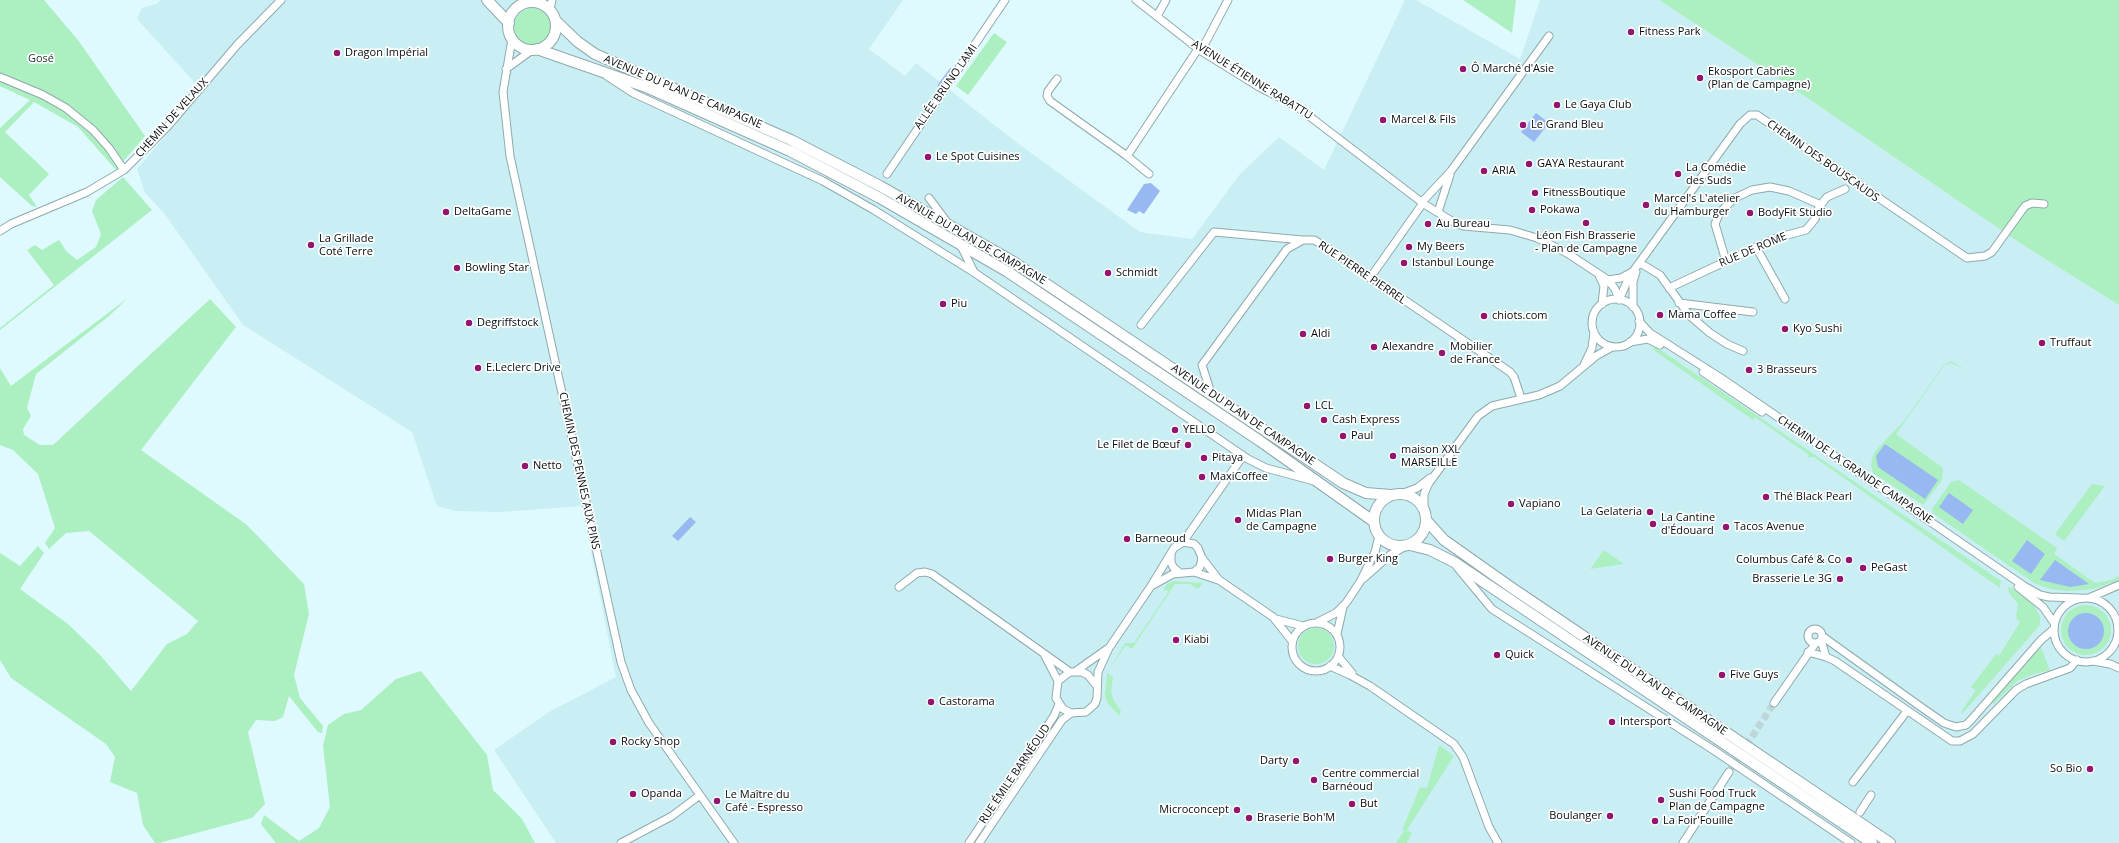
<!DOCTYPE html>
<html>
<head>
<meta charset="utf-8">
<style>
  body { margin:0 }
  canvas { display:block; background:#defafe }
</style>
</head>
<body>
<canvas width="2119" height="843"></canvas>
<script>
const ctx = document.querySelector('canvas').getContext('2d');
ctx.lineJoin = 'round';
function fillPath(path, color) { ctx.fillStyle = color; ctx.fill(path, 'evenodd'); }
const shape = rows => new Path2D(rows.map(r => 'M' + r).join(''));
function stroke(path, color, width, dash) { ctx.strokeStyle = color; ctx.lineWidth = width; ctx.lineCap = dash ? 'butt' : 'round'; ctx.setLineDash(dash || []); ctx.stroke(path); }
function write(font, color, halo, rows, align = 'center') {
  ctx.font = font + ' "Open Sans",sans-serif'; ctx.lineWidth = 3.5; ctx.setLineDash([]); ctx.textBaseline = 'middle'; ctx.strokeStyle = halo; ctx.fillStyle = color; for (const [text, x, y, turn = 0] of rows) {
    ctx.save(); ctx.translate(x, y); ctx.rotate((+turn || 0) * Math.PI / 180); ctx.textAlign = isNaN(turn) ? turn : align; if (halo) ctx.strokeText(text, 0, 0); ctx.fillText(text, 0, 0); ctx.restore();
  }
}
fillPath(shape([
  [161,0,903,0,869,49,905,76,916,63,1016,142,1140,232,1192,239,1240,174,1279,137,1324,170,1405,0,1416,0,1520,59,1540,0,1659,0,1772,74,2023,245,2119,305,2119,843,556,843,494,750,549,712,616,677,582,506,501,512,455,511,437,506,412,432,243,325,164,213,145,193,137,169,202,93,195,83,137,19,142,8,156,4]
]), '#c9eff5');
fillPath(shape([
  [0,0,44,0,78,40,145,136,116,170,78,127,34,102,5,132,49,174,29,195,37,207,32,206,0,177,0,128,30,100,0,86],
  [1463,0,1516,0,1512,33],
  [1659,0,2119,0,2119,305,2023,245,1772,74],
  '514 27a19 19 0 1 1 38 0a19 19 0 1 1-38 0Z',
  [994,33,1007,42,968,95,956,86],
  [123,177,152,210,0,330,0,328,54,285,27,250,35,245,42,250,59,240,67,252,77,260,96,247,101,234,92,211,96,200],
  [128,298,109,316,36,374,27,408,31,416,23,429,24,435,40,445,53,445,210,299,236,327,141,450,247,525,304,584,309,614,294,675,300,698,323,726,322,733,318,732,289,696,283,717,275,721,256,720,248,732,265,804,252,818,159,843,155,843,143,825,137,793,110,782,115,757,106,744,11,678,0,660,0,553,20,566,38,546,44,553,20,589,68,624,100,655,131,691,167,644,187,634,198,621,89,531,66,533,49,549,45,543,55,528,38,474,13,450,0,445,0,368,11,386],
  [1656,347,2001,581,2000,588,1814,457,1807,458,1809,455,1755,417,1753,420,1652,349],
  [1951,361,1966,370,1951,363,1944,366,1896,434,1943,468,1942,480,1923,505,1873,473,1871,465,1873,455,1878,448,1904,421,1943,366],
  [1959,480,2057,548,2054,554,2095,583,2111,580,2119,576,2119,580,2094,589,2067,591,2050,589,2034,583,1934,514,1932,509,1951,482],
  [2092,484,2105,486,2064,541,2055,534],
  [1604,550,1624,564,1590,569],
  [1174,581,1203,583,1198,589,1190,584,1175,584,1132,649,1126,645,1107,673,1113,677,1111,692,1114,701,1121,711,1119,715,1108,704,1105,696,1107,673,1125,643,1134,643,1169,591,1163,590,1167,584],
  [2008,586,2033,604,2040,616,2040,625,1962,714,1961,712,1976,690,1971,687,1996,654,1999,656,2020,622,2016,618,2018,604,2009,593],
  '2061 630a25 25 0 1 1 50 0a25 25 0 1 1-50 0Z',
  '1298 646a18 18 0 1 1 36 0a18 18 0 1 1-36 0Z',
  [2040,645,2050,670,2034,674,2017,681,1994,704,1991,701],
  [421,671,487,755,493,790,522,819,535,843,276,843,261,824,264,815,299,841,319,828,330,807,323,746,328,725,344,714,361,710,396,679],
  [1439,745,1454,756,1452,759,1407,830,1412,833,1407,843,1396,843,1404,831,1402,830,1420,787,1427,788]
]), '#acefc1');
fillPath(shape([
  [1536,113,1549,123,1534,142,1521,132],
  [1151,183,1160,191,1144,214,1139,211,1136,214,1127,210,1144,184],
  [1885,444,1938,480,1925,499,1878,467,1876,456],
  [1949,493,1973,510,1963,524,1939,507],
  [690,517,696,522,678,541,672,536],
  [2027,540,2045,554,2031,574,2012,561],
  [2055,560,2089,584,2070,587,2040,580],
  '2068 631a18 18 0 1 1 36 0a18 18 0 1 1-36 0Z'
]), '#98b8f1');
stroke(shape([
  [941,88,939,85,951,69]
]), '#98b8f1', 2.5);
stroke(shape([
  [1729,772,1774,703]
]), '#bdd6da', 7, [7, 3.5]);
const minor = shape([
  [1136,0,1201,51,1259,87,1296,106,1424,204,1455,223,1463,226,1510,230,1537,238,1567,253,1608,280,1615,289,1619,300],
  [531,2,533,0],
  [550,9,552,0],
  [1157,16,1166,0],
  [512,39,503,92,510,156,621,662,631,690,649,723,734,843],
  [1201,51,1228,0],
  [506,69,532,50],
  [607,76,633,93,823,181,874,210,975,273,1248,459,1266,468,1314,481],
  [0,77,43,95,66,108,93,130,109,148,124,170],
  [1057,79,1048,91,1047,96,1050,101,1127,156,1149,174],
  [1127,156,1198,49],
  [887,174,1005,0],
  [929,198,947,222],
  [1422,202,1451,171,1549,36],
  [1438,212,1450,175],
  [0,231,11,224,87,192,124,170,168,126,237,45,281,0],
  [960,244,974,272],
  [1756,247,1785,299],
  [1726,261,1715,224,1720,212,1735,198,1752,190,1770,187,1789,191,1821,205],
  [1640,263,1660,275,1689,315,1710,333,1727,344,1743,351],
  [1599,275,1604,286,1602,304],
  [1370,278,1423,203],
  [1608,280,1621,278,1632,272],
  [1669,288,1776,238,1806,230,1815,219,1819,207,1827,197,1845,189],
  '1592 323a24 24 0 1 1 48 0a24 24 0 1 1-48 0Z',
  [1619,300,1629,277,1740,124,1750,115,1757,115,1967,258,1985,256,1992,252,2025,206,2032,203,2044,204],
  [1679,303,1753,312],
  [1633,307,1633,282,1636,272],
  [1639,321,1650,333,1721,378,2024,586,2040,595,2049,597,2080,598],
  [1141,325,1214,232,1303,240],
  [1630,342,1648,339,1660,345],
  [1584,365,1592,348,1594,332],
  [1703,372,1762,412],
  [1211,393,1202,365,1287,249,1303,240,1314,240,1331,250,1510,372,1514,377,1521,398],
  [1401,494,1417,488,1430,478],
  [1424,511,1424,494,1429,483,1478,416,1492,406,1539,395,1560,386,1596,356,1612,347],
  [1183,542,1243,456],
  [1171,553,1171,562,1173,567,1180,573],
  [1457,567,1492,609,1715,751,1851,843],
  [1194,572,1218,580],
  [1363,579,1390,555,1404,547],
  [1153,585,1173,574,1194,572,1200,567,1202,558],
  [899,587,917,573,925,572,932,574,1070,672],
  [2018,587,2043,607,2054,623],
  [2089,598,2119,585],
  '2054 630a32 32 0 1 1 64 0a32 32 0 1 1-64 0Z',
  [1276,619,1303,626],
  [1318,622,1336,613,1346,603,1360,582,1375,552,1379,536],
  '1292 647a24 24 0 1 1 48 0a24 24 0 1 1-48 0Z',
  '1808 636a7 7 0 1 1 14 0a7 7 0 1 1-14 0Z',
  [1337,634,1343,607],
  [1822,636,1921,707,1944,723,1956,727,1966,725,1971,720,2041,640,2054,629],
  [1821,640,1826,657,1835,661,1952,741,1960,741,1973,734,2016,690,2026,684,2070,668,2077,660],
  [1808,652,1826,657],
  [1045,656,1058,681],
  [1338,656,1352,673],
  [2093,661,2110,664,2119,668],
  [1330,666,1350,675,1370,686,1454,744,1463,757,1489,827,1498,843],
  [1076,671,1107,649],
  [1096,685,1088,675,1082,672,1070,672,1058,681,1056,698,1063,709,1071,713,1086,712,1095,704,1097,698,1098,672,1109,648,1151,586,1174,548,1183,542,1194,544,1198,548,1202,558,1219,580,1273,617,1292,641],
  [1774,703,1815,644],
  [1853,782,1907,711],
  [1860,812,1871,795],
  [621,843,672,816,700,795],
  [969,843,1054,716,1059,704],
  [979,843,1062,720,1071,713],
  [1683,843,1729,772]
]);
const secondary = shape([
  [487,0,509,23],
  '508 26a24 24 0 1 1 48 0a24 24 0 1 1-48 0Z',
  [556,21,578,42,595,54,791,140,880,186,1012,261,1343,483,1366,493,1391,495],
  [537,49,646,87,790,151,880,198,1008,272,1260,441,1373,521],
  '1374 520a26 26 0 1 1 52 0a26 26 0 1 1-52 0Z',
  [1426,520,1444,540,1512,588,1890,843],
  [1410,545,1430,550,1454,562,1872,843]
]);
stroke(minor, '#8fa9ad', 9);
stroke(secondary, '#8fa9ad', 12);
stroke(minor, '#fff', 7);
stroke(secondary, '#fff', 10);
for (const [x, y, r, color] of [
  [1631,32,4,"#921570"],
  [337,53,4,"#921570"],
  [1463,69,4,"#921570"],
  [1700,78,4,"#921570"],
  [1557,105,4,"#921570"],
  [1383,120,4,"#921570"],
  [1523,125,4,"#921570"],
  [928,157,4,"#921570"],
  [1529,164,4,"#921570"],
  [1484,171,4,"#921570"],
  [1678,174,4,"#921570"],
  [1535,193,4,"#921570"],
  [1646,205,4,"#921570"],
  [1532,210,4,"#921570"],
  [446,212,4,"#921570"],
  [1750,213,4,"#921570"],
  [1586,223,4,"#921570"],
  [1428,224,4,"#921570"],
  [311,245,4,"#921570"],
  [1409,247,4,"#921570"],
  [1404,263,4,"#921570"],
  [457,268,4,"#921570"],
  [1108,273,4,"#921570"],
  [943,304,4,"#921570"],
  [1660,315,4,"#921570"],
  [1484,316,4,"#921570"],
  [469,323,4,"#921570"],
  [1785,329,4,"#921570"],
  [1303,334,4,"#921570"],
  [2042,343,4,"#921570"],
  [1374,347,4,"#921570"],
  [1442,353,4,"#921570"],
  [478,368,4,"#921570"],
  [1749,370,4,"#921570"],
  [1307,406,4,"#921570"],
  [1324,420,4,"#921570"],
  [1175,430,4,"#921570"],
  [1343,436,4,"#921570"],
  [1188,445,4,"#921570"],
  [1393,456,4,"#921570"],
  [1204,458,4,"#921570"],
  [525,466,4,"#921570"],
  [1202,477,4,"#921570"],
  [1766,497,4,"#921570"],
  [1511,504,4,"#921570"],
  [1650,512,4,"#921570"],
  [1238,520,4,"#921570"],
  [1653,524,4,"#921570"],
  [1726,527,4,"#921570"],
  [1127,539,4,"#921570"],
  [1330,559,4,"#921570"],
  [1849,560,4,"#921570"],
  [1863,568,4,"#921570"],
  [1840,579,4,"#921570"],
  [1176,640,4,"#921570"],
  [1497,655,4,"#921570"],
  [1722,675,4,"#921570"],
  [931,702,4,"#921570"],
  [1612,722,4,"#921570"],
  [613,742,4,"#921570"],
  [1296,761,4,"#921570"],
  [2090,769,4,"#921570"],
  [1314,780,4,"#921570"],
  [633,794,4,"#921570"],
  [1661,800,4,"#921570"],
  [717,801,4,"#921570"],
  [1352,804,4,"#921570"],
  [1237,810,4,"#921570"],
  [1610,816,4,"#921570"],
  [1249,818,4,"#921570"],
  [1655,821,4,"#921570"]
]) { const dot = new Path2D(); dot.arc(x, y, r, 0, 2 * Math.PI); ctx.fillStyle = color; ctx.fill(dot); stroke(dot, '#fff', 1.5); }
write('11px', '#050d0e', '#fff', [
  ["Fitness Park",1639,32],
  ["Dragon Impérial",345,53],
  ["Ô Marché d'Asie",1471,69],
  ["Ekosport Cabriès",1708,72],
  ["(Plan de Campagne)",1708,85],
  ["Le Gaya Club",1565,105],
  ["Marcel & Fils",1391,120],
  ["Le Grand Bleu",1531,125],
  ["Le Spot Cuisines",936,157],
  ["GAYA Restaurant",1537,164],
  ["La Comédie",1686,168],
  ["des Suds",1686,181],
  ["ARIA",1492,171],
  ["FitnessBoutique",1543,193],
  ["Marcel's L'atelier",1654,199],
  ["du Hamburger",1654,212],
  ["Pokawa",1540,210],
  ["DeltaGame",454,212],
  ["BodyFit Studio",1758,213],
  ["Au Bureau",1436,224],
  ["Léon Fish Brasserie",1586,236,"center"],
  ["- Plan de Campagne",1586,249,"center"],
  ["La Grillade",319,239],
  ["Coté Terre",319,252],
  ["My Beers",1417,247],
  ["Istanbul Lounge",1412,263],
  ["Bowling Star",465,268],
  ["Schmidt",1116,273],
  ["Piu",951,304],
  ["Mama Coffee",1668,315],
  ["chiots.com",1492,316],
  ["Degriffstock",477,323],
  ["Kyo Sushi",1793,329],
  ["Aldi",1311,334],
  ["Truffaut",2050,343],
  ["Alexandre",1382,347],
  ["Mobilier",1450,347],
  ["de France",1450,360],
  ["E.Leclerc Drive",486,368],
  ["3 Brasseurs",1757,370],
  ["LCL",1315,406],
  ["Cash Express",1332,420],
  ["YELLO",1183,430],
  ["Paul",1351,436],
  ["Le Filet de Bœuf",1180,445,"right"],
  ["maison XXL",1401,450],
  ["MARSEILLE",1401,463],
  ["Pitaya",1212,458],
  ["Netto",533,466],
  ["MaxiCoffee",1210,477],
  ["Thé Black Pearl",1774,497],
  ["Vapiano",1519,504],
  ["La Gelateria",1642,512,"right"],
  ["Midas Plan",1246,514],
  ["de Campagne",1246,527],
  ["La Cantine",1661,518],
  ["d'Édouard",1661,531],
  ["Tacos Avenue",1734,527],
  ["Barneoud",1135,539],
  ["Burger King",1338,559],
  ["Columbus Café & Co",1841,560,"right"],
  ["PeGast",1871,568],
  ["Brasserie Le 3G",1832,579,"right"],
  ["Kiabi",1184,640],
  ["Quick",1505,655],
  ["Five Guys",1730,675],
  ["Castorama",939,702],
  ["Intersport",1620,722],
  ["Rocky Shop",621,742],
  ["Darty",1288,761,"right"],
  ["So Bio",2082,769,"right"],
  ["Centre commercial",1322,774],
  ["Barnéoud",1322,787],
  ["Opanda",641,794],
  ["Sushi Food Truck",1669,794],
  ["Plan de Campagne",1669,807],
  ["Le Maître du",725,795],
  ["Café - Espresso",725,808],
  ["But",1360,804],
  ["Microconcept",1229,810,"right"],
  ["Boulanger",1602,816,"right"],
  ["Braserie Boh'M",1257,818],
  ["La Foir'Fouille",1663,821]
], 'left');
write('11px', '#11341f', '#fff', [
  ["Gosé",41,59]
]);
write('11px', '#050d0e', '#fff', [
  ["AVENUE ÉTIENNE RABATTU",1252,80,32],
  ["ALLÉE BRUNO LAMI",946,87,-55],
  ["AVENUE DU PLAN DE CAMPAGNE",683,92,23],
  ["CHEMIN DE VELAUX",172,118,-48],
  ["CHEMIN DES BOUSCAUDS",1823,161,35],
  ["AVENUE DU PLAN DE CAMPAGNE",971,239,30],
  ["RUE DE ROME",1753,250,-23],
  ["RUE PIERRE PIERREL",1362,273,34],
  ["AVENUE DU PLAN DE CAMPAGNE",1243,415,34],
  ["CHEMIN DE LA GRANDE CAMPAGNE",1855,470,34],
  ["CHEMIN DES PENNES AUX PINS",579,471,78],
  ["AVENUE DU PLAN DE CAMPAGNE",1655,685,34],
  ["RUE ÉMILE BARNÉOUD",1015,774,-56]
]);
</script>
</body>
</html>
